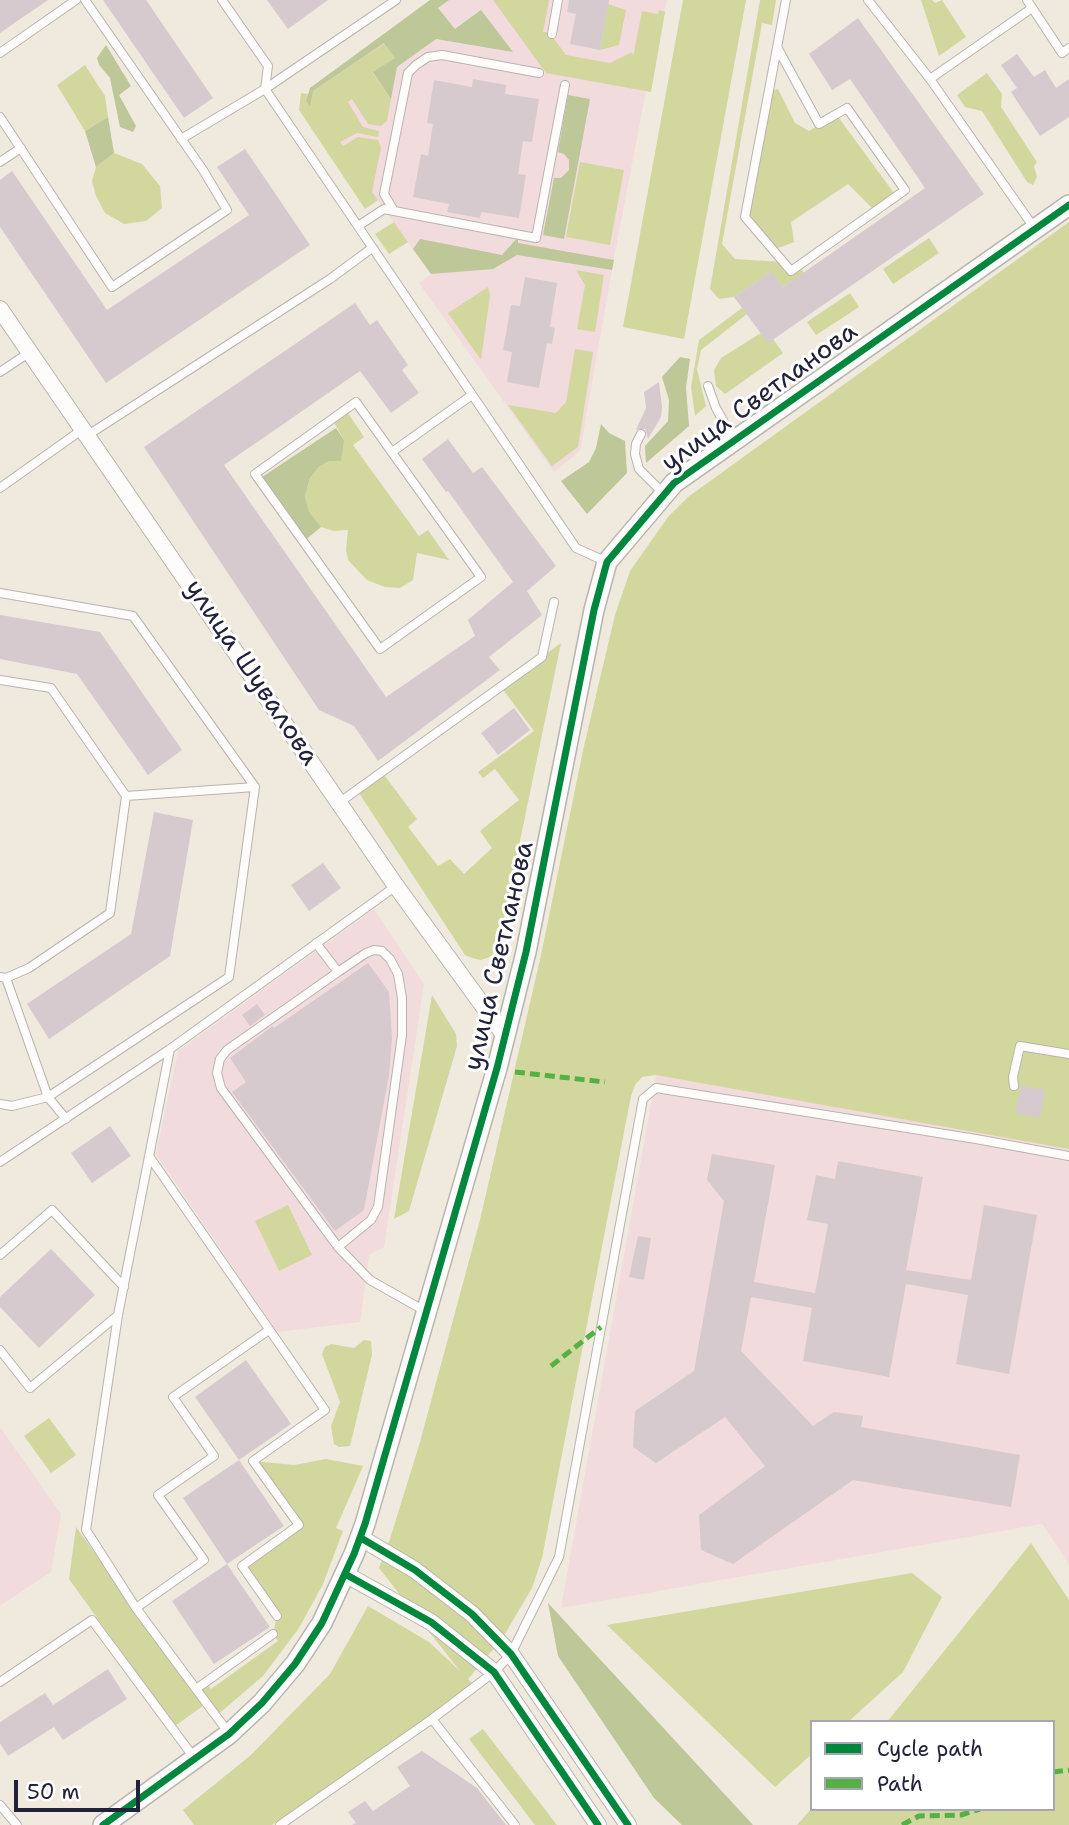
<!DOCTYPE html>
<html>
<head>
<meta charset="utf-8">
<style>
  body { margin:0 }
  #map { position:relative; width:1069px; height:1825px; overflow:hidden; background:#f0e9de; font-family:"Shantell Sans",sans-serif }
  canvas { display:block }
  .legend { position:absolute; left:810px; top:1720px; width:245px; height:91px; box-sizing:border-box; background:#fff; border:2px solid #a7a7b1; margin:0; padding:9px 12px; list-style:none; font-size:21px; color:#22223b }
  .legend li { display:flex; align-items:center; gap:14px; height:35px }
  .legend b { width:35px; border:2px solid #a7a7b1 }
  .scale { position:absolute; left:14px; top:1780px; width:126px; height:32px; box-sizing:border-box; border:4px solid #22223b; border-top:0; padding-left:9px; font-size:21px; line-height:24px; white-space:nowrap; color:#22223b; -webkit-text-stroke:5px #fff; paint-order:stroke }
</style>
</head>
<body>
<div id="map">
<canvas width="1069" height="1825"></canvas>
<ul class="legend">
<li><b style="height:9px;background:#00873e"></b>Cycle path</li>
<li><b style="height:9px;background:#55b146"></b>Path</li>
</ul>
<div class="scale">50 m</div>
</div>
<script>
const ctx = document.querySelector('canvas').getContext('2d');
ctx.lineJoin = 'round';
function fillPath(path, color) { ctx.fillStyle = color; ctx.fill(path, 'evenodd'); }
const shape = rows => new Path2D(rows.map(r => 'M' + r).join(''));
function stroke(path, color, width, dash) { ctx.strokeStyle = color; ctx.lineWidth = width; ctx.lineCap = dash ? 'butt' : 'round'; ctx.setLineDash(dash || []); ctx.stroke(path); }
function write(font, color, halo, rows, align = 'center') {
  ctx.font = font + ' "Shantell Sans",sans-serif'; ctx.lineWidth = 6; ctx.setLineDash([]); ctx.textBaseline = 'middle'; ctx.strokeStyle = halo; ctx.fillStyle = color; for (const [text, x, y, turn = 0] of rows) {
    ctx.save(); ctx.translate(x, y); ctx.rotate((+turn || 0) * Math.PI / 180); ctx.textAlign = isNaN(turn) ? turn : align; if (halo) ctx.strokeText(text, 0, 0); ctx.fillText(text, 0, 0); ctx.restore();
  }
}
fillPath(shape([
  [430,0,667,0,651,92,646,91,615,253,580,451,554,472,419,283,431,274,306,101,310,88],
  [1069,382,1069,1564,1042,1524,561,1608,730,661],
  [374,909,424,984,384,1247,369,1255,360,1322,277,1332,156,1154,178,1051],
  [0,1427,61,1514,51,1572,0,1606]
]), '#f2dbdd');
fillPath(shape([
  [493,0,549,0,543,32,549,32,566,55,610,63,632,52,633,57,642,11,658,14,659,10,665,12,651,92,546,73],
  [683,0,746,0,684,339,623,327],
  [760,0,776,0,772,25,762,23,722,244,735,259,783,262,791,270,798,265,804,273,783,287,770,272,734,297,719,299,710,289],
  [921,0,932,0,935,3,942,0,966,37,939,56],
  [608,4,626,10,619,45,600,50],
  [385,43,395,58,373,73,391,99,387,121,381,126,368,124,352,99,348,102,363,127,379,131,378,137,357,133,340,142,343,146,358,137,378,140,381,148,372,192,378,200,365,209,299,110,301,93,308,94,306,101,313,91],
  [85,65,105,96,108,117,85,131,57,85],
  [987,73,1002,94,1001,107,1037,162,1034,166,1037,177,1033,185,1027,182,982,111,965,107,957,95],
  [778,89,795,123,809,131,836,114,896,196,875,211,848,184,791,222,794,242,773,250,745,217,769,92],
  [114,153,142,164,160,186,162,208,146,221,124,224,105,213,96,196,92,181,96,167],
  [580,162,624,170,610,245,566,237],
  [394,222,408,242,389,254,375,234],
  [1069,222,1069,1149,656,1075,642,1077,635,1085,631,1096,542,1558,532,1588,502,1639,468,1679,472,1683,442,1707,272,1825,194,1825,183,1810,251,1755,330,1674,368,1606,429,1642,460,1671,379,1568,390,1539,420,1442,480,1220,541,955,584,746,615,615,630,571,668,517,688,497],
  [929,238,939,253,893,284,883,269],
  [576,270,604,275,595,332,577,329,585,285],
  [488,287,490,295,481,360,448,313],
  [850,293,859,307,816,335,807,322],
  [742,308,747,314,701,350,697,369,706,406,695,416,691,387,699,340],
  [761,333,768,342,773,339,783,353,725,394,716,386,714,370,721,358],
  [575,349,593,352,578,447,552,466,508,405,556,413,566,402],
  [346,410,364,437,353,445,419,536,428,530,449,560,417,553,413,580,400,588,385,587,367,580,348,560,346,550,348,530,334,531,321,527,309,513,305,496,310,478,319,467,329,461,344,440,332,419],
  [561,643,498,947,490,957,481,960,472,958,465,955,357,790,382,772,417,819,408,827,438,866,450,859,464,874,492,848,480,831,519,800,495,769,483,778,478,772,534,731,501,687],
  [432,995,456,1034,457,1046,409,1211,394,1219],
  [288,1205,312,1255,279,1271,255,1221],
  [364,1340,371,1341,372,1355,350,1446,339,1447,334,1444,331,1426,340,1402,322,1354,325,1347,331,1344,354,1348],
  [49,1418,76,1455,51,1473,24,1436],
  [326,1459,363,1466,336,1528,343,1531,323,1584,299,1628,263,1676,216,1716,196,1689,206,1682,211,1689,278,1641,273,1634,277,1615,242,1566,299,1525,253,1461,294,1465],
  [76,1527,204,1705,175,1726,69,1579],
  [1031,1543,1069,1600,1069,1825,797,1825,812,1808,1053,1809,1053,1722,887,1722],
  [912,1573,942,1597,903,1672,848,1722,812,1722,812,1754,775,1787,607,1625],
  [483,1729,557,1825,535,1825,469,1739]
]), '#d2d79e');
fillPath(shape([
  [430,0,449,0,438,8,455,29,481,10,513,52,436,39,397,67,391,99,373,72,395,58,384,43,313,91,310,106,306,101,310,88],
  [106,45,131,86,119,95,136,126,133,132,120,127,110,78,99,65,97,58],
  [568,95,590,99,564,239,543,235,554,178,561,178,569,170,569,160,564,154,558,152],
  [108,117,114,153,96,167,85,131],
  [518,237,518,243,614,260,612,270,517,255,493,269,431,274,413,249,420,239,502,255],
  [680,357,690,359,686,387,689,426,646,463,645,446,668,421,669,400,662,377],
  [601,424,609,433,625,441,627,473,587,514,561,481,589,462,596,448],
  [336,428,344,440,341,461,329,461,319,467,310,478,305,496,309,512,321,527,303,542,259,479],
  [548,1603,753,1825,682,1825,654,1798,558,1656]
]), '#bdc798');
fillPath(shape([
  [0,0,48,0,0,33],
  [103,0,146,0,213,98,184,118],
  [267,0,328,0,288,29],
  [569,0,609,0,600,50,570,44,576,14,567,12],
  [858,18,984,194,768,343,734,297,771,271,783,287,925,188,850,79,832,90,809,54],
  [1017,54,1034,77,1045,70,1056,88,1069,79,1069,117,1040,136,1011,92,1017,88,1001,65],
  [473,79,506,85,505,94,539,99,532,142,523,141,518,174,526,175,519,218,481,212,480,218,447,212,449,204,413,197,421,154,428,156,433,124,427,123,434,80,472,87],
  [245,149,310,245,106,383,0,227,0,180,12,171,107,310,249,215,217,167],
  [525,277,557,283,550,327,555,328,552,344,547,343,539,388,507,382,512,352,503,350,511,305,520,306],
  [355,303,370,325,377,320,408,365,402,370,419,393,391,413,360,371,224,465,386,697,475,636,468,620,513,582,448,491,446,492,422,459,448,439,473,473,482,467,556,566,527,591,542,615,489,657,500,670,378,761,354,726,319,710,144,447],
  [659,382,662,407,661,417,648,439,645,429,636,430,646,408,644,392],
  [0,615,100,632,182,750,148,775,77,674,0,659],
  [514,708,530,730,498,755,481,733],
  [154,812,193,820,170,956,49,1039,27,1004,131,934],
  [323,863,341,888,309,911,291,885],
  [368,963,389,992,392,1038,389,1075,364,1210,335,1231,232,1092,246,1082,230,1058,273,1026,274,1028],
  [257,1004,265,1015,250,1026,242,1015],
  [1021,1086,1045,1090,1040,1117,1015,1113],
  [110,1126,131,1156,92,1183,71,1153],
  [712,1154,775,1165,754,1282,815,1293,828,1224,807,1220,816,1175,835,1179,838,1161,923,1177,906,1270,971,1280,984,1205,1037,1215,1009,1374,956,1364,968,1295,906,1284,889,1377,803,1361,812,1308,751,1297,741,1351,813,1426,834,1412,863,1416,861,1427,1020,1455,1011,1507,853,1480,733,1564,701,1550,699,1515,765,1466,725,1417,656,1463,633,1447,635,1411,694,1371,724,1201,707,1180],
  [638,1236,651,1238,644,1280,629,1277],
  [51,1249,95,1295,39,1348,0,1307,0,1297],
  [246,1360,291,1424,239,1460,195,1397],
  [239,1460,284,1526,227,1564,183,1498],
  [227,1564,270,1627,214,1664,172,1601],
  [108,1669,127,1699,63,1740,54,1727,8,1756,0,1743,0,1722,45,1693,53,1705],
  [422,1751,477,1788,506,1825,352,1825,356,1823,348,1812,365,1801,373,1811,410,1786,397,1767]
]), '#d6cacf');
const service = shape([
  [222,0,268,66,265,89,576,548,607,562],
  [868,0,930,79,1035,229],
  [1027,0,1062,53,1069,48],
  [552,34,558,0],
  [777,47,819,124,847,108,905,190,791,271,745,217,786,0],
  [0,53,76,0],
  [539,73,442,55,428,57,416,65,408,73,384,194,394,211,536,238,565,85],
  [930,79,1032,8],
  [0,117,112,287,227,210,203,170,85,0],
  [181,139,265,89,396,0],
  [0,162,21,148],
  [358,226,384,209,394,211],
  [0,372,30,352],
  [708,386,716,408,733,439],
  [356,402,481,577,380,649,255,474,356,402],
  [641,434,636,444,635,454,639,469,664,494],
  [88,435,330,279,372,248],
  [392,452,472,395],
  [0,488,83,429],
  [0,593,133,616,255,787,229,977,48,1097,12,1106,0,1104],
  [0,680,51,688,126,796,110,913,29,968,6,978,0,977],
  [126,796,255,787],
  [340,802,542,657,554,602],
  [316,943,338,972,366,953,374,950,382,951,390,959,398,974,402,998,402,1035,378,1207,371,1220,338,1247],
  [338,972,227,1050,220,1059,217,1073,221,1088,338,1247,370,1280,425,1311],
  [6,978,48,1097,66,1119],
  [170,1049,118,1315,86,1530,136,1608,196,1689],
  [1014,1086,1013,1077,1020,1046,1069,1054],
  [149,1156,325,1410,253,1461,299,1525,242,1566,277,1616],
  [0,1162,170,1049,396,886],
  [0,1255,52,1210,124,1287],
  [0,1350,30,1388,118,1315],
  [136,1608,204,1560,158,1495,214,1456,173,1397,269,1330],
  [0,1682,92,1620,195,1759],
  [432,1719,494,1672,511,1654,559,1557,643,1099,656,1088,976,1139,1069,1156],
  [228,1732,196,1689,273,1634],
  [0,1805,17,1825],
  [280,1825,432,1719,515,1825]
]);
const minor = shape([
  [0,309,396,886,505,1036],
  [361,1538,415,1570,472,1614,511,1654,628,1825],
  [345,1574,431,1622,494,1672,598,1825]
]);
const tertiary = shape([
  [103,1825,229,1734,262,1703,295,1664,322,1623,354,1554,365,1524,497,1068,526,952,594,610,607,562,674,483,1069,205]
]);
stroke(service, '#b8b4af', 10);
stroke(minor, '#b8b4af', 18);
stroke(tertiary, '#b8b4af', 22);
stroke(service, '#fdfcfa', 8);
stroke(minor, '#fdfcfa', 16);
stroke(tertiary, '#fdfcfa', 19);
stroke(shape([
  [515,1072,605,1082],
  [551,1366,601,1327],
  [1053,1772,1069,1770],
  [902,1825,919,1816,961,1815,980,1809]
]), '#55b146', 5, [10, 5]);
stroke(shape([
  [361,1538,415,1570,472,1614,511,1654,628,1825],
  [345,1574,431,1622,494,1672,598,1825],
  [103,1825,229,1734,262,1703,295,1664,322,1623,354,1554,365,1524,497,1068,526,952,594,610,607,562,674,483,1069,205]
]), '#00873e', 7);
write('26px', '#22223b', '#fff', [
  ["улица Светланова",760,398,-36],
  ["улица Шувалова",251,673,56],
  ["улица Светланова",500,956,-77]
]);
</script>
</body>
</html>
